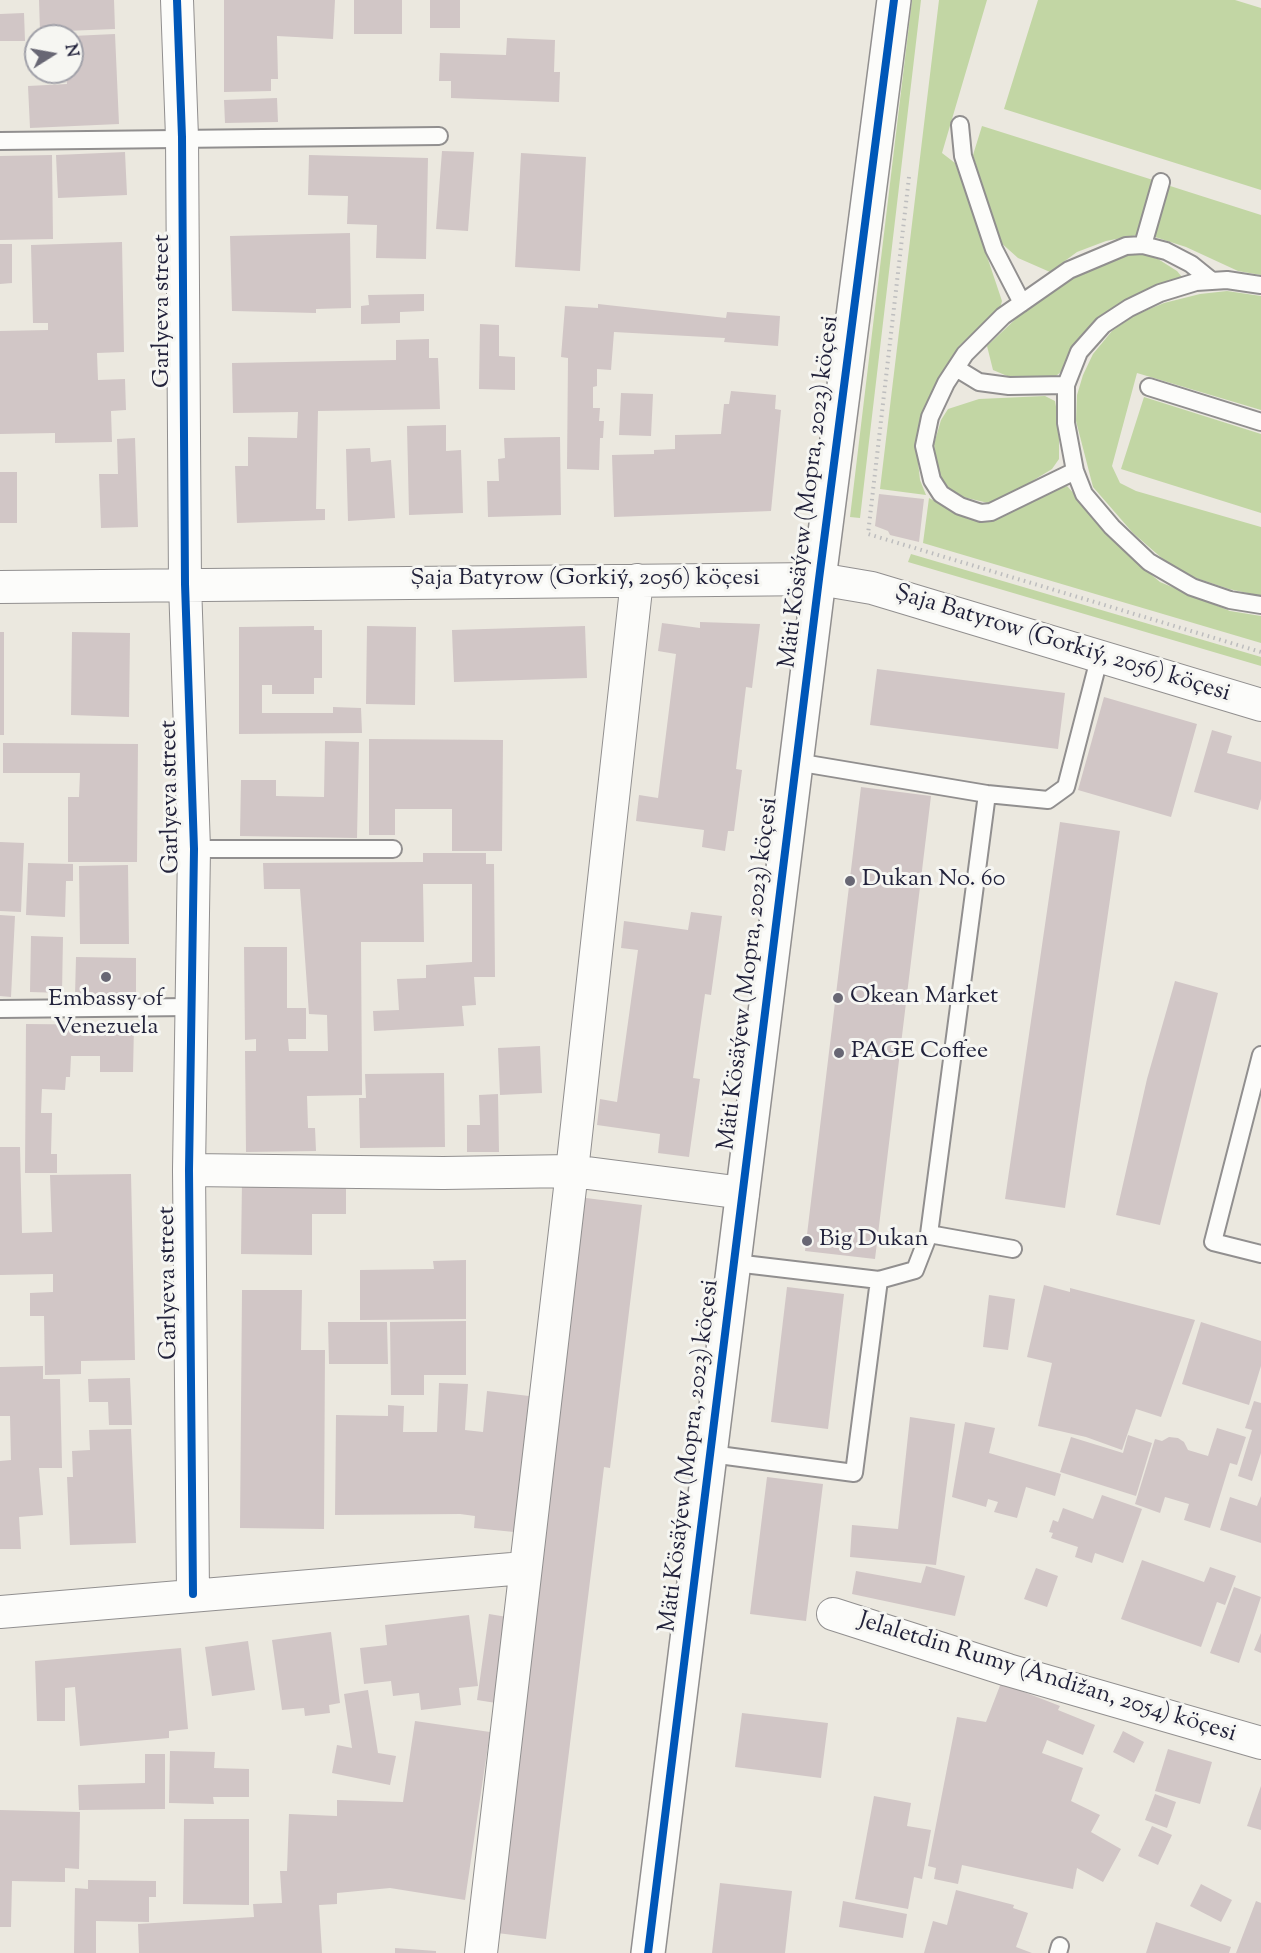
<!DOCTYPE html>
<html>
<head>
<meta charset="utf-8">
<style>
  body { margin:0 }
  #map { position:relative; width:1261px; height:1953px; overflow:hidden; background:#ebe8df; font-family:"Sorts Mill Goudy",serif }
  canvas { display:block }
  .north { position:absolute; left:24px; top:24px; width:60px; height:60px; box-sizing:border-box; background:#f6f6f2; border:2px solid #a1a1a9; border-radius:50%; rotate:79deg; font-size:16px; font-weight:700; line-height:24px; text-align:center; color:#22223b }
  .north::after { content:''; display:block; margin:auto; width:21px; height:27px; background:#686774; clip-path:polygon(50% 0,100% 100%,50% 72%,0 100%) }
</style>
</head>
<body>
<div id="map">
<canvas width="1261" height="1953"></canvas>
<div class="north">N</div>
</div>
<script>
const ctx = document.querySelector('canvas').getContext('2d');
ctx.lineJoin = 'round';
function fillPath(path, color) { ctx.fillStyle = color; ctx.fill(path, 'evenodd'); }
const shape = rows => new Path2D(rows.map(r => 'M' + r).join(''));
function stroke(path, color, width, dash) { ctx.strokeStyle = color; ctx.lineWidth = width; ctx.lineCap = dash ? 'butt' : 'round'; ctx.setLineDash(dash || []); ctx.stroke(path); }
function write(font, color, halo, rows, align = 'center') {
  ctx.font = font + ' "Sorts Mill Goudy",serif'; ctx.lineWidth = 6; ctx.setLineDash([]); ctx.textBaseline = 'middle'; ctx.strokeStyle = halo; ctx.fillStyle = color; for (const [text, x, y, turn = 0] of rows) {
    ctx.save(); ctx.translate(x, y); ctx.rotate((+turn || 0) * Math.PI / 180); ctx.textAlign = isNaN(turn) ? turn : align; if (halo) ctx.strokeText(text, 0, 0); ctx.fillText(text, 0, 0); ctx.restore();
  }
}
fillPath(shape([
  [912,0,921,0,860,518,850,517],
  [939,0,987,0,942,153,955,163,960,176,1002,301,1000,308,960,345,939,379,920,419,917,452,920,480,926,495,880,489],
  [1038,0,1235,0,1261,8,1261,190,1004,109],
  [982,126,1153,180,1137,235,1106,241,1077,252,1050,272,1018,258,999,241,973,155],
  [1167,185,1261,215,1261,275,1238,271,1186,247,1152,236],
  [1128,253,1140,253,1158,259,1177,271,1182,277,1163,283,1105,314,1081,335,1063,370,1056,376,1012,378,993,370,987,346,1022,313,1073,277],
  [1227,291,1261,296,1261,410,1137,373,1112,466,1120,483,1136,491,1261,527,1261,596,1229,589,1193,577,1164,560,1133,533,1093,487,1076,421,1077,395,1083,375,1093,354,1112,331,1135,315,1164,303,1200,294],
  [1045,396,1055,401,1059,424,1059,459,1052,469,1006,497,988,503,959,496,945,487,937,476,934,444,941,420,948,409,979,399],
  [1144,397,1261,434,1261,513,1121,469],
  [1067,486,1141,566,1160,582,1230,611,1261,616,1261,643,923,543,929,498,968,519,982,522,1009,513,1050,491],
  [911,554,1261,657,1261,666,908,562]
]), '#c2d6a4');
fillPath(shape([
  [39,0,114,0,115,29,40,32],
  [224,0,335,0,333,39,277,36,278,79,271,79,271,91,224,92],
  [354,0,402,0,402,34,354,34],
  [430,0,460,0,460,28,430,28],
  [24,13,25,41,0,41,0,14],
  [115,34,119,124,30,128,28,86,67,84,66,72,72,72,72,36],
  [507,38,555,40,554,72,560,72,559,102,451,98,451,81,439,81,440,53,506,55],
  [277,98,278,122,225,123,224,100],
  [442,151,474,152,468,231,436,229],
  [125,152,127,195,58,198,56,155],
  [521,153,586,157,580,271,515,267],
  [52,155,53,239,0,240,0,156],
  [309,155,428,158,426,259,376,258,377,225,347,224,348,196,308,195],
  [350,233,351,308,316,309,316,313,232,311,230,236],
  [122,242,124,352,97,353,98,380,125,379,126,410,111,411,112,442,55,443,55,433,0,434,0,331,48,330,48,323,33,323,31,245],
  [0,244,12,244,12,283,0,284],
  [424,294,424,311,400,312,400,323,361,324,361,306,369,305,368,295],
  [598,304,726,318,727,312,780,316,778,346,724,342,725,338,614,332,611,370,597,369,597,386,593,387,593,408,600,408,599,421,604,421,603,438,600,438,599,470,567,469,568,358,561,357,565,306,598,308],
  [480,324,499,325,499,356,515,357,515,390,479,389],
  [429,339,429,358,438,358,440,409,318,411,316,509,325,509,325,520,237,523,235,466,248,466,248,437,297,438,298,412,233,413,232,363,396,360,396,340],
  [731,391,776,395,775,409,781,410,771,511,614,517,612,455,654,454,654,450,675,449,675,435,721,434,724,404,729,404],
  [621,393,653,394,651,436,619,435],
  [446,425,446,451,461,450,463,513,409,515,407,426],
  [560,437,561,515,488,517,487,481,499,481,498,459,505,458,504,438],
  [135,438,138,527,101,528,99,474,118,474,117,439],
  [370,448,371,462,391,460,395,518,348,521,346,449],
  [0,472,17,472,17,523,0,523],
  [879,494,924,499,919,542,890,535,888,531,875,526],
  [700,622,760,624,752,688,746,687,736,769,742,770,734,831,728,831,725,851,702,847,704,830,636,821,639,795,658,798,676,654,658,651,662,623,700,628],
  [314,626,314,630,322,630,322,678,314,678,314,694,272,694,272,685,262,685,262,713,333,713,333,707,361,708,362,733,239,734,239,627],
  [367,626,416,627,415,705,366,704],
  [585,626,587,678,454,682,452,630],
  [0,632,4,632,4,735,0,735],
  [72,632,130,633,129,717,71,715],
  [877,669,1065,693,1058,749,870,725],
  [1104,697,1197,724,1171,817,1078,790],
  [1212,730,1232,736,1227,753,1261,762,1261,799,1258,810,1194,792],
  [369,739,503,740,502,851,452,851,452,809,395,809,395,835,369,835],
  [325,741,359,742,357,838,240,836,241,780,276,780,276,796,324,797],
  [3,743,138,744,137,862,68,862,68,797,79,797,80,773,3,773],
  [861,787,931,796,875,1259,805,1251],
  [1060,822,1120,831,1065,1208,1005,1199],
  [0,842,24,843,21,912,0,911],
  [423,853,486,853,486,864,494,864,495,977,474,977,476,1005,462,1006,464,1026,374,1031,373,1011,399,1010,397,979,426,978,426,965,472,962,472,884,423,884,424,942,361,942,362,1095,307,1096,308,1128,315,1128,316,1151,246,1152,245,1051,256,1051,256,1039,245,1040,244,947,287,947,287,1008,306,1008,306,1039,288,1039,289,1051,328,1051,327,1015,309,1014,300,889,264,889,263,863,423,862],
  [28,863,73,864,73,881,66,881,65,917,26,915],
  [128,865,129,944,80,944,79,866],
  [691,912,722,916,711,995,705,994,693,1078,700,1079,689,1157,658,1153,660,1134,597,1125,600,1099,617,1102,638,950,621,948,624,921,688,930],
  [0,915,15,916,11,997,0,996],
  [31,936,63,937,62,993,30,992],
  [76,957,136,958,136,996,75,996],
  [1175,981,1218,993,1160,1225,1116,1215,1147,1079],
  [26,1024,134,1025,133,1072,100,1072,100,1056,71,1056,70,1077,66,1077,65,1090,42,1089,41,1113,52,1113,51,1154,57,1154,57,1173,25,1173],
  [540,1046,542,1093,500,1095,498,1048],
  [444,1073,445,1147,360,1148,359,1098,366,1098,365,1074],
  [498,1094,499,1152,467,1152,467,1125,480,1125,479,1095],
  [0,1147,20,1147,22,1233,52,1232,50,1175,131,1174,135,1360,81,1361,81,1374,45,1375,44,1316,30,1316,30,1293,53,1292,53,1274,0,1275],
  [242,1181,346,1182,346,1214,312,1214,312,1255,241,1254],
  [578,1197,642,1205,610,1468,604,1467,546,1939,489,1932],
  [466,1260,466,1319,360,1320,360,1270,434,1269,433,1261],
  [1044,1285,1070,1292,1070,1288,1195,1320,1161,1417,1136,1409,1122,1450,1086,1437,1038,1426,1052,1363,1027,1357],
  [787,1287,844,1294,828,1429,771,1422],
  [242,1290,302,1290,301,1350,325,1350,324,1529,240,1528],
  [989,1295,1015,1299,1008,1350,983,1347],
  [466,1321,466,1375,424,1375,424,1395,391,1395,390,1322],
  [328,1322,387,1322,388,1364,329,1364],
  [1201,1322,1261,1341,1261,1366,1249,1405,1182,1384],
  [43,1366,43,1379,60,1379,62,1468,39,1468,43,1515,19,1517,21,1549,0,1549,0,1461,11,1460,10,1416,0,1416,0,1367],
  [130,1378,132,1425,109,1425,108,1402,89,1402,88,1379],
  [439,1383,468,1384,465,1430,483,1432,487,1391,529,1396,514,1532,474,1528,475,1516,460,1514,335,1515,336,1415,388,1416,388,1405,404,1406,403,1432,437,1432],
  [1254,1401,1261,1403,1261,1453,1252,1481,1238,1476,1252,1430,1245,1428],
  [910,1417,955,1424,936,1565,850,1557,852,1525,898,1529],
  [965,1422,995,1428,989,1453,1061,1474,1055,1496,1026,1487,1017,1518,994,1512,998,1502,988,1499,986,1507,952,1497],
  [1217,1428,1246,1437,1237,1465,1230,1463,1210,1528,1184,1520,1189,1504,1165,1497,1160,1513,1135,1504,1155,1439,1162,1441,1169,1437,1178,1438,1184,1442,1188,1450,1208,1456],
  [131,1429,136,1543,70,1545,67,1477,73,1477,72,1451,90,1450,89,1430],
  [1128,1435,1152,1443,1136,1496,1060,1472,1071,1437,1123,1453],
  [767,1477,823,1484,806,1621,750,1614],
  [1102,1495,1142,1509,1123,1563,1095,1553,1092,1563,1075,1557,1078,1547,1051,1538,1053,1533,1049,1532,1053,1520,1058,1522,1063,1508,1093,1519],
  [1261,1496,1261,1543,1220,1530,1230,1497,1257,1506],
  [1142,1560,1204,1582,1210,1567,1236,1576,1225,1605,1217,1602,1201,1647,1121,1619],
  [926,1566,965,1576,955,1616,852,1594,856,1571,921,1583],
  [1036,1568,1058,1576,1047,1607,1024,1599],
  [1234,1587,1261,1597,1239,1663,1210,1653],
  [489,1614,507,1617,496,1703,477,1700],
  [469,1615,478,1686,459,1688,461,1705,421,1710,419,1693,393,1696,391,1681,364,1684,360,1648,387,1645,385,1625],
  [331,1632,340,1703,329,1705,330,1713,305,1716,304,1708,282,1710,272,1640],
  [1261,1633,1261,1653,1254,1650],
  [248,1641,255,1690,212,1696,205,1647],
  [181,1648,188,1729,169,1731,169,1738,80,1746,75,1687,65,1688,65,1721,37,1721,35,1661],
  [1001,1683,1060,1706,1058,1710,1095,1725,1083,1755,1047,1740,1042,1753,1083,1768,1071,1801,1100,1815,1091,1832,1121,1849,1103,1882,1077,1868,1073,1889,962,1865,958,1884,934,1879,936,1868,928,1866,957,1717,986,1722],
  [368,1690,378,1753,396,1756,390,1785,332,1773,337,1745,352,1748,344,1694],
  [742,1713,828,1723,821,1778,735,1767],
  [415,1721,490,1732,465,1900,390,1888,337,1893,337,1904,319,1905,322,1953,139,1953,138,1924,254,1917,253,1904,282,1903,280,1871,287,1871,289,1814,337,1816,337,1800,403,1802],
  [1123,1731,1144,1742,1134,1763,1113,1752],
  [1168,1749,1212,1762,1200,1804,1155,1791],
  [170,1751,215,1752,214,1768,249,1769,249,1797,213,1797,214,1804,169,1803],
  [145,1754,165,1754,165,1809,79,1810,78,1785,145,1783],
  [1261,1786,1261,1830,1247,1826],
  [1155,1794,1176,1802,1167,1828,1145,1820],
  [874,1796,911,1803,907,1826,931,1830,922,1879,914,1877,908,1909,855,1899],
  [0,1810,80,1812,79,1869,65,1868,65,1882,12,1881,11,1927,0,1927],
  [184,1819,249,1819,249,1905,183,1904],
  [1152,1826,1172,1835,1158,1865,1138,1856],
  [88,1880,156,1881,156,1897,149,1897,149,1922,96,1921,96,1953,74,1953,75,1888,88,1889],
  [720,1883,792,1891,785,1953,712,1953],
  [1201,1884,1232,1900,1221,1922,1190,1906],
  [956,1890,1014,1905,1013,1908,1028,1913,1016,1947,1032,1953,924,1953,933,1921,947,1925],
  [843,1901,907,1914,903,1938,839,1927],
  [1256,1901,1261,1903,1261,1953,1236,1953],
  [1156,1922,1231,1947,1229,1953,1146,1953],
  [395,1948,436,1951,436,1953,395,1953]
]), '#d1c6c6');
const service = shape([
  [960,125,963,156,994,249,1022,303],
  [0,141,439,136],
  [1143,245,1161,182],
  [1261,285,1227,280,1196,282,1160,293,1129,308,1103,325,1079,352,1066,385,1066,423,1075,471,1084,494,1112,527,1149,562,1192,587,1230,600,1261,605],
  [956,368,979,382,1009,386,1066,385],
  [1149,387,1261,422],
  [1075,471,991,512,981,513,960,506,941,494,932,480,924,446,930,417,946,383,965,354,1003,316,1069,270,1126,246,1143,245,1166,251,1191,264,1212,281],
  [796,762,987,794,1048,800,1066,787,1100,655],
  [194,849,393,849],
  [0,1009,190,1007],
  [1261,1055,1213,1242,1261,1254],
  [929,1234,1013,1249],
  [735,1263,879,1280,915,1270,929,1234,987,794],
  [711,1454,854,1473,879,1280],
  [1058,1953,1060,1946]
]);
const minor = shape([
  [177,0,182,137,185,584,194,849,189,1170,193,1594],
  [0,587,819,579,872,588,1261,705],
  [189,1170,443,1173,572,1171,743,1193],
  [0,1612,524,1568],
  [833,1614,1008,1670,1261,1743],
  [481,1953,572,1171,637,580]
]);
const tertiary = shape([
  [648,1953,819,579,894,0]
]);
stroke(service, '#918f8f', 20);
stroke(minor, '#918f8f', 34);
stroke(tertiary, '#918f8f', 36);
stroke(shape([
  [909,177,868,534,1261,652]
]), '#bdbdbe', 4, [1.5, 4.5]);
stroke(service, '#fcfcfa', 16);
stroke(minor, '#fcfcfa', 32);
stroke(tertiary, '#fcfcfa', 33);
stroke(shape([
  [177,0,182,137,185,584,194,849,189,1170,193,1594],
  [648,1953,819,579,894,0]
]), '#0057b8', 8);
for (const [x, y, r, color] of [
  [850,881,6,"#686774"],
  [106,977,6,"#686774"],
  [838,998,6,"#686774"],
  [839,1053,6,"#686774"],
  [807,1241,6,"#686774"]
]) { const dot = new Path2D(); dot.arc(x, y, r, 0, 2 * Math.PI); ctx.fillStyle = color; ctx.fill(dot); stroke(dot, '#f6f6f2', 2); }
write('24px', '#22223b', '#f6f6f2', [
  ["Garlyeva street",164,311,-90],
  ["Mäti Kösäýew (Mopra, 2023) köçesi",811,492,-83],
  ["Şaja Batyrow (Gorkiý, 2056) köçesi",585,580],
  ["Şaja Batyrow (Gorkiý, 2056) köçesi",1062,645,17],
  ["Garlyeva street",172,797,-91],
  ["Mäti Kösäýew (Mopra, 2023) köçesi",750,974,-83],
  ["Garlyeva street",170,1283,-91],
  ["Mäti Kösäýew (Mopra, 2023) köçesi",691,1456,-83],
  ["Jelaletdin Rumy (Andižan, 2054) köçesi",1047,1679,17]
]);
write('24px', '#22223b', '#f6f6f2', [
  ["Dukan No. 60",862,881],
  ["Okean Market",850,998],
  ["Embassy of",106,1001,"center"],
  ["Venezuela",106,1029,"center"],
  ["PAGE Coffee",851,1053],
  ["Big Dukan",819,1241]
], 'left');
</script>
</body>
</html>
